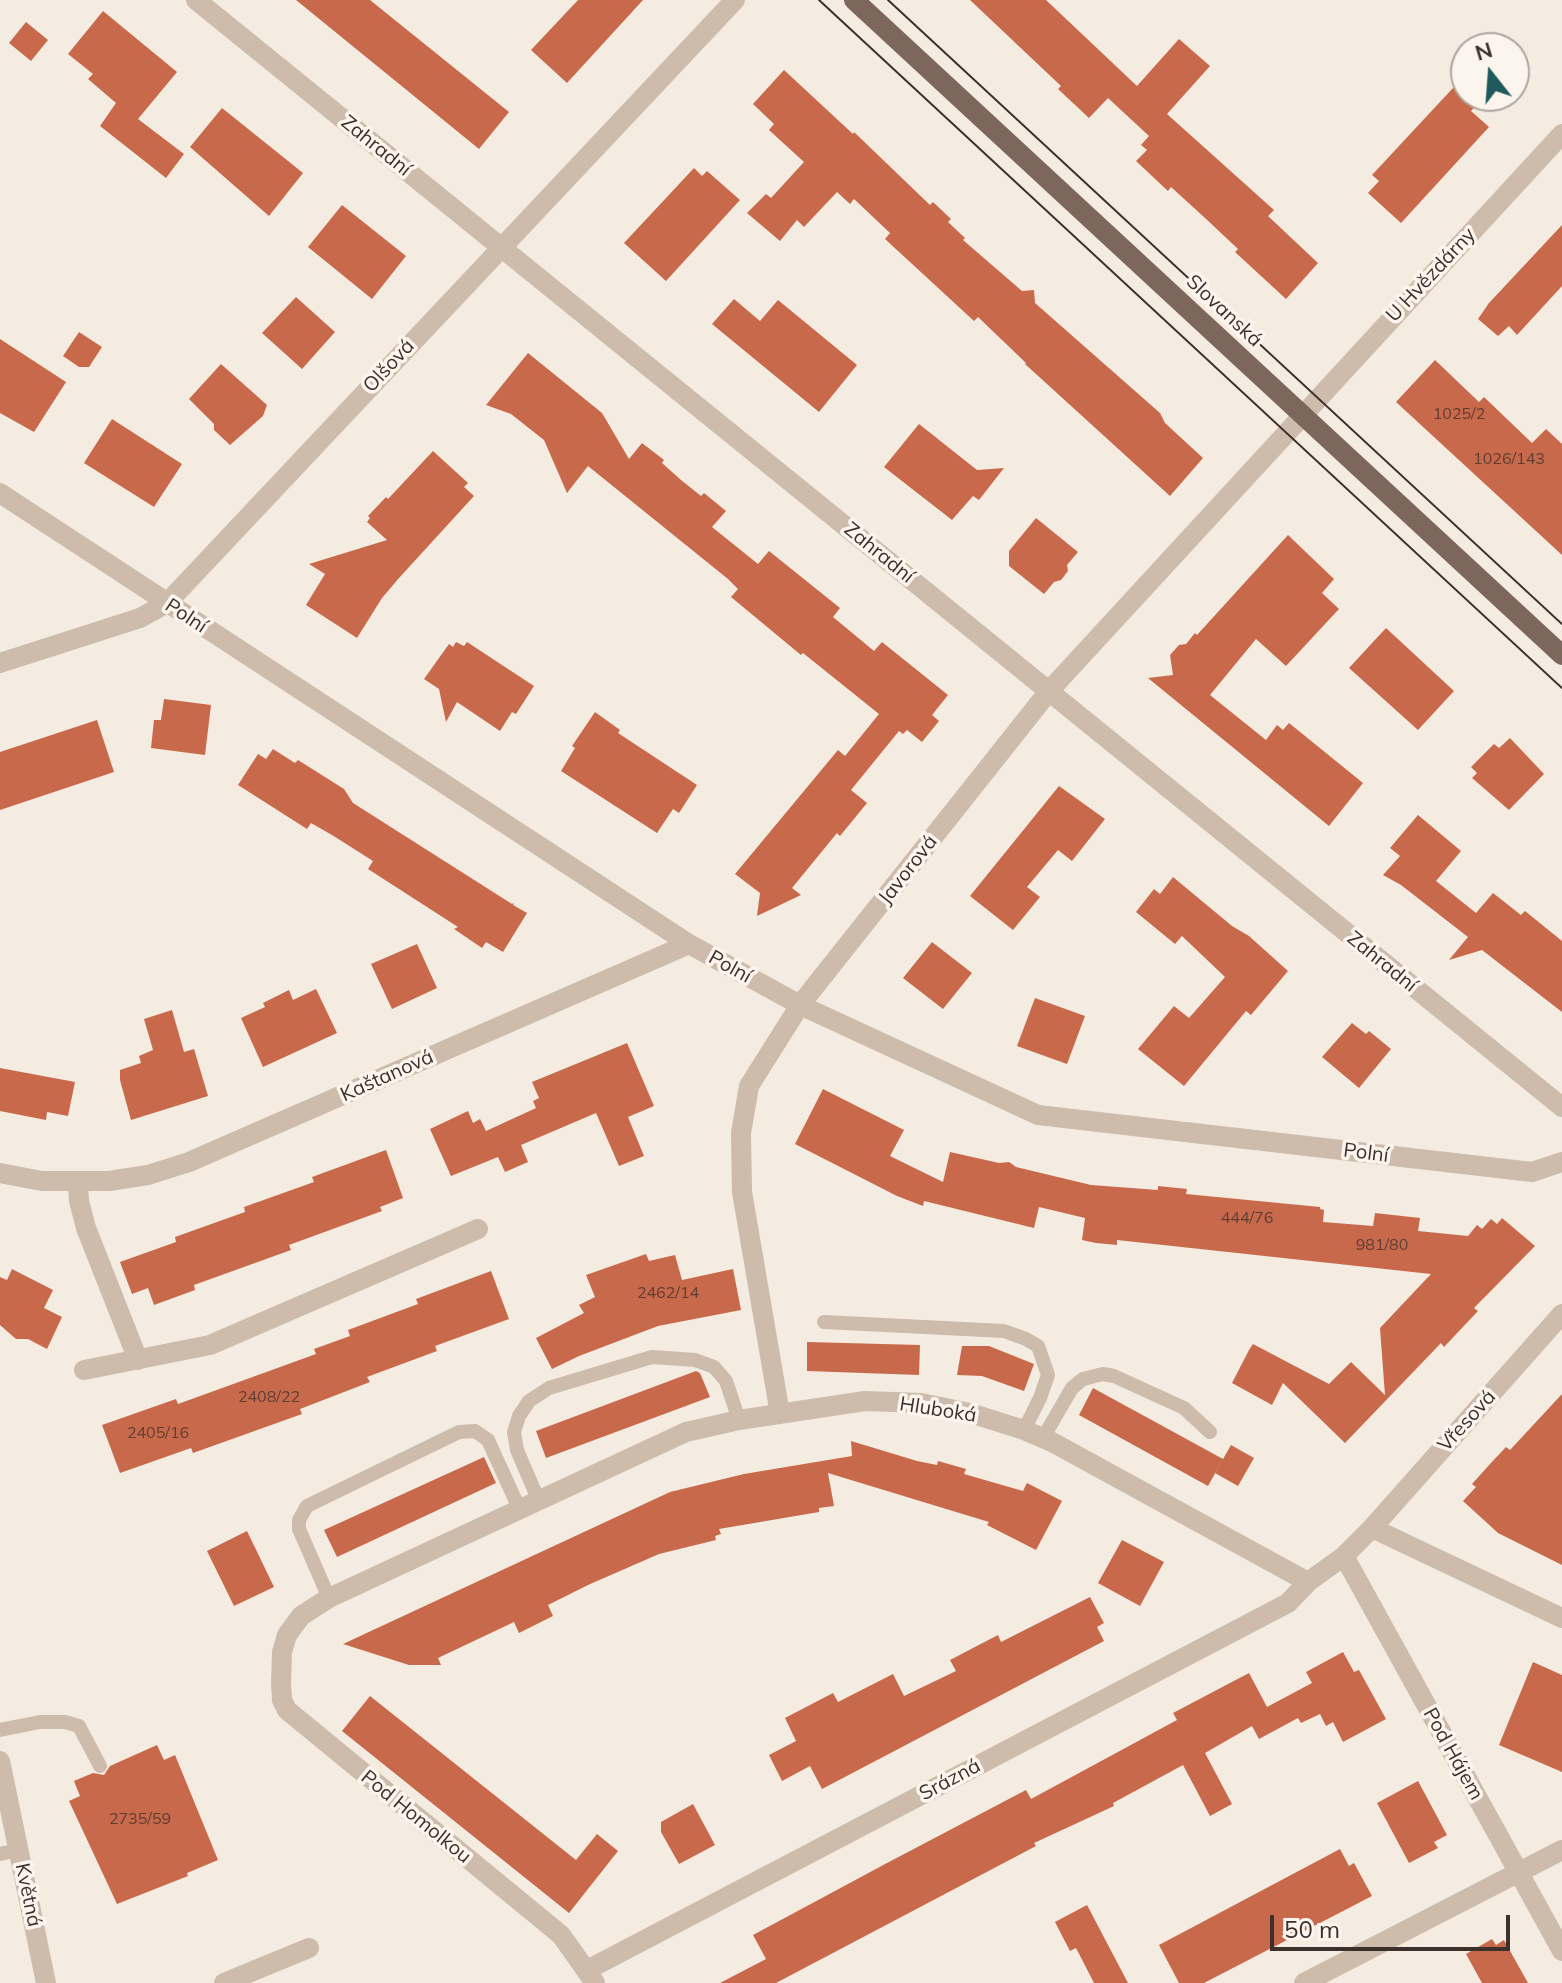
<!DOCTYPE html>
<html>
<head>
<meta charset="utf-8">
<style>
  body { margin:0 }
  #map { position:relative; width:1562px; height:1983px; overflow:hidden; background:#f4ebe1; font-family:Mulish,sans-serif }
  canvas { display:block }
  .north { position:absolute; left:1450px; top:32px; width:80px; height:80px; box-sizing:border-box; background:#fbf5ee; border:2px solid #aea6a0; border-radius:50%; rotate:343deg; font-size:22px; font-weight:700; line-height:32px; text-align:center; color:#3b302b }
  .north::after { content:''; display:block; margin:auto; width:28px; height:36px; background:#1f5a5e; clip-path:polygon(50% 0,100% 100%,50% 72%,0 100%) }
  .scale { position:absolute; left:1270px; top:1915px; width:240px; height:36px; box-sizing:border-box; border:4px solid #3b302b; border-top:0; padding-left:10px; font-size:24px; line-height:28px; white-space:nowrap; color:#3b302b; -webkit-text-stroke:6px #fbf5ee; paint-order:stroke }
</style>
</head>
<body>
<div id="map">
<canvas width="1562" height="1983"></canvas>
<div class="north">N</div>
<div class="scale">50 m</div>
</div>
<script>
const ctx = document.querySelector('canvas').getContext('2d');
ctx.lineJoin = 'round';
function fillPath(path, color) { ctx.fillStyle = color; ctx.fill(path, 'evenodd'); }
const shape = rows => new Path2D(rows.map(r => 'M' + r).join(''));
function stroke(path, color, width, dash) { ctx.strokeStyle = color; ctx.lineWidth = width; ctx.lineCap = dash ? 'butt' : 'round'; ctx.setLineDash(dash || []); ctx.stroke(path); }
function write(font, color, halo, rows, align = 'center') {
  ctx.font = font + ' Mulish,sans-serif'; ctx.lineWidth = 7; ctx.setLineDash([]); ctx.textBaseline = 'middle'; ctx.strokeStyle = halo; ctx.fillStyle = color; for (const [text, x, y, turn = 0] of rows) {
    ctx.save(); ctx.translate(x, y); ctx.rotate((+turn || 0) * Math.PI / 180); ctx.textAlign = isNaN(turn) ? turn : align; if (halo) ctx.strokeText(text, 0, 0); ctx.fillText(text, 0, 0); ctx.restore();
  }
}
fillPath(shape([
  [296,0,370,0,509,112,479,149],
  [578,0,643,0,567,83,531,50],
  [970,0,1046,0,1137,86,1179,39,1210,66,1167,114,1274,210,1268,216,1318,263,1286,299,1235,252,1238,249,1205,218,1171,187,1168,191,1136,161,1147,150,1141,145,1149,136,1108,98,1089,118,1058,89,1061,86],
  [103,11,177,72,138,119,184,154,166,178,100,126,116,103,88,79,93,74,68,54],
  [26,22,48,40,31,61,9,43],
  [784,70,853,134,854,132,930,205,933,202,951,219,948,222,965,238,963,240,1022,291,1034,290,1035,303,1160,413,1165,423,1203,458,1170,496,1025,364,1026,363,978,317,974,321,885,239,890,233,854,199,850,204,837,192,804,227,797,220,780,241,747,213,766,194,771,198,804,162,769,130,774,124,753,104],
  [1466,74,1466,96,1485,96,1471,111,1489,127,1401,223,1368,193,1379,181,1372,175],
  [222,108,303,173,269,216,190,147],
  [694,168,702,176,707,171,740,200,666,281,624,243],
  [342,205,406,256,372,299,308,247],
  [1562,225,1562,286,1517,335,1509,326,1498,336,1478,319,1489,303],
  [296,297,335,332,302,369,262,333],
  [734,299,760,321,778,300,857,365,819,412,712,324],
  [79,332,102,347,89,367,79,367,63,356],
  [0,339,66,382,34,432,0,413],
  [528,353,602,413,629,459,642,443,664,460,662,463,681,480,701,496,704,493,726,511,712,527,758,564,769,551,840,608,833,617,874,651,882,642,948,695,932,715,939,721,922,742,907,730,903,734,899,731,851,790,867,803,840,836,837,833,792,888,801,895,757,916,760,893,735,874,838,750,845,756,879,714,803,653,801,655,731,597,738,589,728,579,588,466,567,493,544,440,511,414,486,405],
  [1435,360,1479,402,1484,397,1532,443,1546,429,1562,444,1562,555,1396,402],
  [221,364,267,405,263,416,230,445,214,430,214,424,189,399],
  [112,419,182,464,154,507,84,463],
  [919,424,977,470,1004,468,979,500,973,496,952,520,884,467],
  [433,451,468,483,464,487,474,496,399,578,382,598,357,638,306,605,325,574,309,564,387,540,367,522,370,518,368,516,386,497,388,499],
  [1036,518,1078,552,1067,565,1068,571,1061,580,1054,582,1044,594,1009,566,1009,551],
  [1288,535,1334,579,1322,593,1339,609,1286,666,1256,639,1210,695,1266,740,1277,725,1283,730,1289,723,1363,783,1329,826,1148,678,1173,675,1170,655,1179,645,1186,644,1195,633,1197,635],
  [1386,628,1454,691,1418,730,1349,668],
  [456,642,464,646,467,642,534,686,516,714,512,712,500,731,457,702,446,722,439,689,424,679,449,644,453,647],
  [164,699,211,705,205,755,151,748,154,720,161,720],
  [595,712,620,730,618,733,697,785,679,813,673,809,657,833,561,771,575,748,572,746],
  [97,720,114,772,0,810,0,752],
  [1510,738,1544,774,1509,810,1472,778,1477,773,1471,767,1494,744,1499,748],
  [273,749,295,763,298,760,344,789,353,803,512,904,514,903,513,905,527,913,503,952,486,942,482,948,454,929,458,927,368,869,373,861,332,835,311,823,307,829,238,785,258,754,266,759],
  [1059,786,1105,819,1072,861,1058,850,1027,887,1040,897,1013,930,970,896],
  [1418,815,1461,851,1436,881,1476,913,1493,893,1521,915,1525,911,1562,941,1562,1012,1482,950,1449,960,1468,937,1401,885,1383,875,1400,856,1390,848],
  [1173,877,1232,926,1249,936,1288,971,1251,1015,1246,1011,1184,1086,1138,1049,1174,1006,1189,1018,1225,977,1182,936,1175,944,1136,912,1154,889,1160,894],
  [932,942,972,973,943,1009,903,978],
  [417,944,437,988,392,1009,371,964],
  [316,989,337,1033,263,1067,241,1018,265,1007,263,1003,289,990,293,1000],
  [1035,998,1085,1016,1067,1064,1017,1046],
  [172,1010,184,1052,194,1049,208,1096,131,1120,120,1080,120,1070,141,1063,139,1056,153,1050,144,1019],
  [1352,1023,1366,1034,1369,1031,1391,1049,1359,1088,1322,1057],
  [627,1043,654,1106,628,1117,644,1156,619,1166,596,1113,521,1145,528,1162,505,1172,498,1157,451,1176,430,1129,468,1111,473,1123,480,1119,486,1131,536,1108,533,1101,539,1098,532,1082],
  [0,1068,75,1082,68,1116,47,1112,46,1120,0,1111],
  [823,1089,904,1130,890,1156,943,1182,950,1152,999,1163,1009,1162,1016,1167,1091,1185,1158,1190,1158,1186,1187,1189,1186,1194,1320,1207,1320,1209,1324,1210,1323,1222,1373,1226,1375,1213,1420,1218,1418,1231,1468,1236,1477,1225,1482,1229,1491,1219,1497,1224,1502,1218,1535,1246,1474,1308,1478,1311,1444,1347,1441,1343,1345,1443,1283,1383,1272,1405,1232,1383,1249,1350,1253,1344,1329,1384,1351,1362,1385,1395,1380,1328,1431,1274,1117,1240,1117,1245,1096,1243,1082,1240,1085,1218,1039,1207,1034,1228,924,1201,923,1206,897,1196,795,1144],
  [386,1150,403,1198,380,1207,382,1211,289,1245,291,1250,194,1285,195,1290,154,1305,148,1288,132,1294,120,1262,176,1242,175,1237,245,1212,244,1207,314,1182,312,1177],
  [646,1254,649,1261,675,1255,682,1280,733,1269,741,1310,658,1326,579,1356,552,1369,536,1338,584,1313,579,1305,595,1297,586,1275],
  [12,1269,53,1290,44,1308,62,1317,47,1349,28,1339,16,1339,0,1325,0,1277,7,1280],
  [491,1271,509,1319,435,1346,437,1351,367,1377,370,1382,300,1409,302,1414,193,1453,191,1448,120,1473,102,1425,176,1399,178,1404,316,1354,314,1349,350,1336,348,1330,418,1304,416,1299],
  [807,1342,920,1345,919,1375,807,1371],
  [962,1346,989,1346,1034,1364,1024,1391,982,1376,957,1375],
  [696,1371,700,1373,710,1397,546,1458,536,1431],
  [1093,1388,1223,1459,1208,1486,1079,1415],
  [1562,1394,1562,1565,1498,1533,1463,1501,1476,1487,1472,1484,1490,1464,1506,1447,1510,1450],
  [851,1441,917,1461,937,1465,938,1461,966,1469,964,1474,1023,1491,1027,1483,1062,1501,1036,1550,987,1525,989,1522,828,1473,834,1506,819,1508,819,1512,719,1529,721,1534,715,1536,716,1540,659,1554,588,1585,548,1605,553,1616,519,1633,514,1622,438,1658,441,1665,409,1665,343,1644,670,1492,744,1474,852,1456],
  [1231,1445,1254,1458,1238,1486,1215,1473],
  [484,1457,496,1483,337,1557,324,1530],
  [247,1531,274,1587,234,1606,207,1551],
  [1122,1540,1164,1562,1140,1606,1098,1583],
  [1090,1597,1104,1623,1097,1627,1104,1641,822,1789,810,1766,782,1781,769,1755,796,1741,785,1718,833,1693,838,1702,893,1674,904,1696,956,1671,950,1660,998,1635,1001,1642],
  [1343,1652,1354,1672,1359,1670,1386,1719,1343,1742,1333,1722,1326,1726,1320,1714,1301,1723,1298,1718,1259,1739,1252,1726,1205,1753,1232,1804,1210,1816,1183,1765,1113,1803,1114,1806,1034,1843,1036,1846,776,1983,720,1983,766,1959,753,1935,887,1863,1026,1790,1031,1799,1177,1720,1173,1713,1249,1673,1267,1707,1312,1683,1306,1672],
  [1533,1662,1562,1675,1562,1772,1499,1745],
  [370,1696,576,1860,597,1834,618,1851,569,1913,342,1731],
  [157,1745,164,1760,175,1755,218,1860,187,1873,188,1876,117,1904,69,1801,80,1796,74,1781,93,1773,104,1775,110,1766],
  [1418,1781,1447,1835,1434,1842,1438,1848,1409,1863,1377,1803],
  [693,1804,715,1845,679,1864,661,1832,661,1822],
  [1340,1849,1349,1866,1354,1863,1372,1896,1204,1983,1179,1983,1159,1945],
  [1087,1905,1128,1983,1094,1983,1076,1948,1070,1951,1055,1922],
  [1492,1939,1496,1945,1504,1940,1528,1983,1482,1983,1466,1954]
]), '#c8694b');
stroke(shape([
  [824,1322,1004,1331,1026,1339,1038,1346,1048,1375,1040,1398,1024,1430],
  [1043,1438,1072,1388,1083,1379,1103,1374,1114,1376,1184,1408,1210,1432],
  [538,1499,517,1450,514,1432,519,1416,529,1401,549,1388,652,1357,695,1360,714,1367,726,1381,739,1420],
  [329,1598,299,1529,299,1520,307,1506,459,1432,475,1431,488,1440,519,1508],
  [0,1730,40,1722,65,1722,79,1726,100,1766],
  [0,1854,18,1850]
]), '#cdbbac', 14);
stroke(shape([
  [196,0,1562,1107],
  [0,493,689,944,800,1005,1038,1115,1532,1172,1562,1162],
  [0,663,140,618,167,603,735,0],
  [0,1173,42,1181,109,1181,148,1175,189,1162,689,944],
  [78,1182,79,1201,86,1228,138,1360],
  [84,1370,210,1345,478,1229],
  [780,1414,742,1192,741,1133,749,1086,800,1005,1049,691,1562,134],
  [1372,1528,1562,1618],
  [1344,1556,1562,1951],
  [0,1761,46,1983],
  [587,1970,1288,1603,1308,1582],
  [224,1983,309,1948],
  [595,1983,561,1935,287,1710,282,1700,281,1683,282,1652,287,1635,301,1616,329,1598,686,1432,739,1420,865,1401,921,1403,970,1413,1024,1430,1052,1442,1308,1582,1344,1556,1372,1528,1562,1314],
  [1304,1983,1562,1850]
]), '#cdbbac', 20);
stroke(shape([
  [854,0,1562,655]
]), '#7d675c', 20);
stroke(shape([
  [819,0,1562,688],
  [888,0,1562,624]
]), '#3b302b', 2);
write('16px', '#5e3e33', null, [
  ["1025/2",1459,414],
  ["1026/143",1509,459],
  ["444/76",1247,1218],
  ["981/80",1382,1245],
  ["2462/14",668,1293],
  ["2408/22",269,1397],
  ["2405/16",158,1433],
  ["2735/59",140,1819]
]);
write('20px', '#3b302b', '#fbf5ee', [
  ["Zahradní",376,146,39],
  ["U Hvězdárny",1431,275,-47],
  ["Slovanská",1224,311,43],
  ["Olšová",389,366,-47],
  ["Zahradní",879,553,39],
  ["Polní",186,616,33],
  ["Javorová",908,870,-52],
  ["Zahradní",1382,962,39],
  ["Polní",730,967,29],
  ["Kaštanová",387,1076,-24],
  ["Polní",1366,1153,7],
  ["Hluboká",938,1410,9],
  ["Vřesová",1467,1421,-48],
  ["Pod Hájem",1453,1754,61],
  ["Srázná",950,1780,-28],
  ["Pod Homolkou",416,1817,39],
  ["Květná",28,1895,78]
]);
</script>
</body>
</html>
